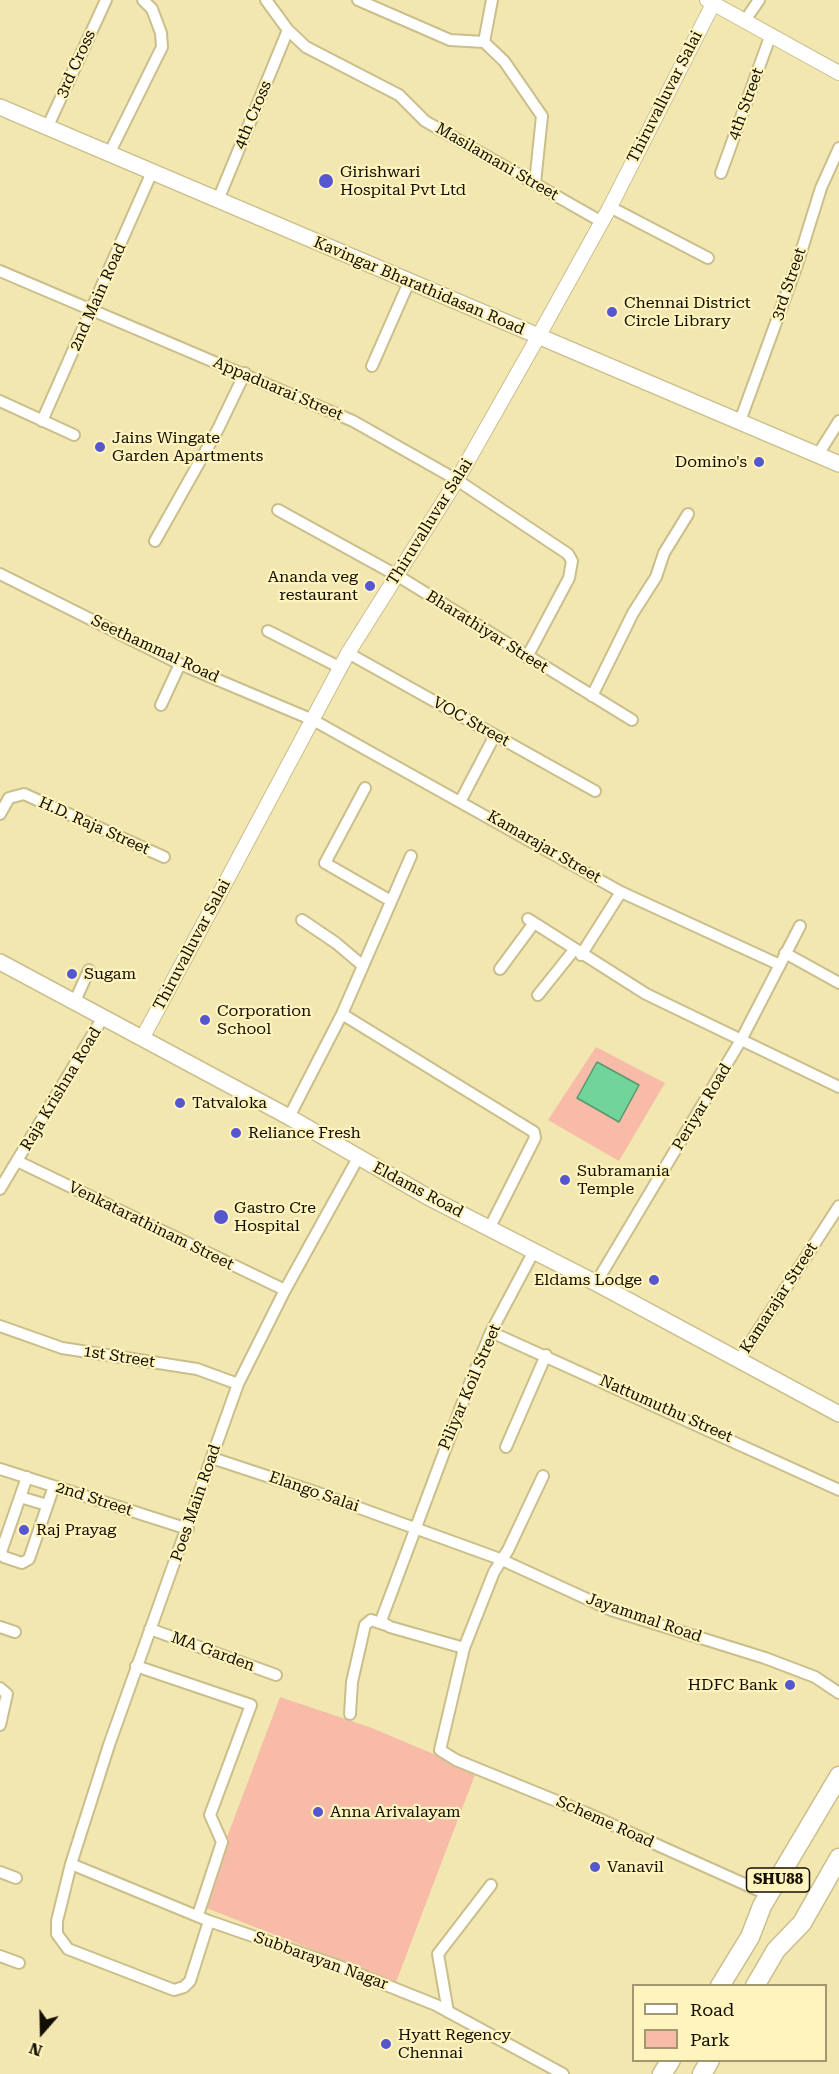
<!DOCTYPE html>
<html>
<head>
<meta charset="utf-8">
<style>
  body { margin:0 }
  #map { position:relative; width:839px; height:2074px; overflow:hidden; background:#f2e6b1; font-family:"Roboto Serif",serif }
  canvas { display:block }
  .legend { position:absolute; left:632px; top:1984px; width:195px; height:78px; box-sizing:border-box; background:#fff3be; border:2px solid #a19872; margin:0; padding:8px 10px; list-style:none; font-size:18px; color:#130f00 }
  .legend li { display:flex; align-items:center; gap:12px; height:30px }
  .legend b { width:30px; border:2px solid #a19872 }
  .north { position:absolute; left:12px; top:2002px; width:60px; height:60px; -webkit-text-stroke:4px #fff3be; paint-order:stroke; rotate:200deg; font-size:16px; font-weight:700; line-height:24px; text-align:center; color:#130f00 }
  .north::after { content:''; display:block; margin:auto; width:21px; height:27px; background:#130f00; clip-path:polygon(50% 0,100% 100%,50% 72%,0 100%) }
</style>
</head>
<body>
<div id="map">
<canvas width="839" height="2074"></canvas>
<ul class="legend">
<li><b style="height:8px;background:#fff"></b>Road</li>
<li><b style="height:16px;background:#f8bba8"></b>Park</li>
</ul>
<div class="north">N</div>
</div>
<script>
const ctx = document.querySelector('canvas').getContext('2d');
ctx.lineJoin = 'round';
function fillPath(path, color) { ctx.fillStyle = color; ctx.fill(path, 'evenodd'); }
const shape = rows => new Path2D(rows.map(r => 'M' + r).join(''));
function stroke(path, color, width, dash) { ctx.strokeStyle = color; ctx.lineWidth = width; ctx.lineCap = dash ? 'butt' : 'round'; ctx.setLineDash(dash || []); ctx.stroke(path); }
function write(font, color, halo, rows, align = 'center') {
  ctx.font = font + ' "Roboto Serif",serif'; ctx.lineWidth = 4.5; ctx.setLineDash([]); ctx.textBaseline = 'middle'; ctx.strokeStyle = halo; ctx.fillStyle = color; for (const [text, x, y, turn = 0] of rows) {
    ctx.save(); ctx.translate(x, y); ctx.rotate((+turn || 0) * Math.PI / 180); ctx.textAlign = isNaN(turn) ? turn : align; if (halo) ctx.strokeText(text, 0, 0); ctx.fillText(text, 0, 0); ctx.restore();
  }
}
fillPath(shape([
  [596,1047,665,1083,619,1161,548,1120],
  [280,1697,372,1728,476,1772,396,1982,201,1906]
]), '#f8bba8');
const water = shape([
  [597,1062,639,1085,619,1122,577,1098,597,1062]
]);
fillPath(water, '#71d49b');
stroke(water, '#55996c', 1.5);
const minor = shape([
  [266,0,288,30,306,47,399,95,425,121,602,222],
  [358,0,450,40,484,42],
  [492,0,484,42,504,61,542,116,535,183],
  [746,19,759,0],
  [47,128,106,0],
  [109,154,162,47,161,33,152,9,143,0],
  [721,173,771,34],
  [218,200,288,30],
  [610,207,708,258],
  [0,271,353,421,457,480,568,554,572,561,569,578,527,657],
  [372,366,409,282],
  [0,401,74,435],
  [42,421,152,172],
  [740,421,797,265,821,188,839,148],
  [817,456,839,421],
  [278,510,398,576,632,720],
  [155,541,218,429,245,373],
  [0,574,180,664,313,720,621,892,780,965],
  [268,631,341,668],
  [348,653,595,791],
  [592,696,633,613,656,577,664,553,688,514],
  [161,705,180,664],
  [365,788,325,863,391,901],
  [461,800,495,735],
  [0,814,9,798,24,794,164,857],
  [528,919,646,994,839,1087],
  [302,920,336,943,362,965],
  [785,953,839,983],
  [581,955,621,892],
  [500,969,534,923],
  [538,995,574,950],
  [74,1003,89,970],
  [342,1014,534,1132,535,1138,490,1227],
  [289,1117,342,1014,411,856],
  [17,1161,285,1290],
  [0,1189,102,1019],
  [596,1283,741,1040,800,926],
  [0,1326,62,1348,197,1369,238,1384],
  [491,1332,839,1490],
  [739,1360,839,1206],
  [506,1447,546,1355],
  [212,1458,318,1493,500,1559,611,1610,765,1658,815,1677,839,1693],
  [0,1469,188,1529],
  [543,1476,508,1550,494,1572,464,1648,440,1750,456,1760,586,1813,769,1895],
  [27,1477,1,1552,4,1557,22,1563,29,1559,54,1486],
  [20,1497,47,1505],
  [0,1627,15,1632],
  [150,1629,276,1675],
  [464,1648,390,1627,382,1622,382,1618,470,1383,491,1332,534,1251],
  [136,1666,251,1705,210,1815,222,1842,198,1915],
  [0,1688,7,1694,0,1725],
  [350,1714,352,1682,365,1625,371,1620,386,1625],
  [71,1864,209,1921,336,1965,436,2005,563,2074],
  [0,1872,16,1878],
  [209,1921,190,1981,184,1987,174,1990,68,1949,57,1934,57,1921,71,1864,109,1745,238,1384,285,1290,358,1158],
  [0,1956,19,1963],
  [448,2012,438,1954,491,1885]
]);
const tertiary = shape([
  [707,0,839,73],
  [143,1037,348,653,457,480,538,337,610,207,713,4]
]);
const secondary = shape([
  [0,107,839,464],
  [0,962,289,1117,428,1197,596,1283,839,1414]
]);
const primary = shape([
  [720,1986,750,1937,762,1906,839,1776],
  [755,1986,776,1950,802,1923,839,1858],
  [662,2074,671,2060],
  [702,2074,710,2060]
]);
stroke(minor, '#cabf8b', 14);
stroke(tertiary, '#cabf8b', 16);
stroke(secondary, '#cabf8b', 18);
stroke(primary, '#cabf8b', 21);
stroke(minor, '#fff', 10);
stroke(tertiary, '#fff', 14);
stroke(secondary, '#fff', 15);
stroke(primary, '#fff', 18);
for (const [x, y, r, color] of [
  [326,181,8,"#5457ce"],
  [612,312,6,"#5457ce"],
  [100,447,6,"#5457ce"],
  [759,462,6,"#5457ce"],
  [370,586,6,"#5457ce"],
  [72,974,6,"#5457ce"],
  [205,1020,6,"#5457ce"],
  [180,1103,6,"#5457ce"],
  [236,1133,6,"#5457ce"],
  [565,1180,6,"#5457ce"],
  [221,1217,8,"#5457ce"],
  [654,1280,6,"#5457ce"],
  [24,1530,6,"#5457ce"],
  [790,1685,6,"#5457ce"],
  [318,1812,6,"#5457ce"],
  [595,1867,6,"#5457ce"],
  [386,2044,6,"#5457ce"]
]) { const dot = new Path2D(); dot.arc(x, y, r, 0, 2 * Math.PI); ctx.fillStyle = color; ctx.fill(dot); stroke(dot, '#fff3be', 2); }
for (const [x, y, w] of [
  [778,1880,63]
]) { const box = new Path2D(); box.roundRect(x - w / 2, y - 12, w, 24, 4.5); ctx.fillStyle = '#fff3be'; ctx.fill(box); stroke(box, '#130f00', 1.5); }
write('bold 15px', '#130f00', null, [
  ["SHU88",778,1880]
]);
write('16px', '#130f00', '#fff3be', [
  ["3rd Cross",76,64,-65],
  ["Thiruvalluvar Salai",665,97,-63],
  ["4th Street",746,104,-70],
  ["4th Cross",253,115,-67],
  ["Masilamani Street",497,162,30],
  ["3rd Street",789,284,-71],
  ["Kavingar Bharathidasan Road",419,286,23],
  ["2nd Main Road",98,297,-66],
  ["Appaduarai Street",278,389,23],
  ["Thiruvalluvar Salai",430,522,-58],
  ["Bharathiyar Street",487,632,32],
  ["Seethammal Road",155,649,25],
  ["VOC Street",471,722,29],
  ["H.D. Raja Street",94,826,24],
  ["Kamarajar Street",544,847,30],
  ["Thiruvalluvar Salai",192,945,-62],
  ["Raja Krishna Road",61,1089,-59],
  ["Periyar Road",702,1107,-59],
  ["Eldams Road",418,1190,28],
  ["Venkatarathinam Street",151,1226,26],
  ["Kamarajar Street",779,1298,-57],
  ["1st Street",119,1357,9],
  ["Piliyar Koil Street",470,1387,-67],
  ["Nattumuthu Street",666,1409,24],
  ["Elango Salai",314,1492,19],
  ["2nd Street",94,1499,18],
  ["Poes Main Road",196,1503,-71],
  ["Jayammal Road",644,1618,19],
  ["MA Garden",213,1652,20],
  ["Scheme Road",605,1822,24],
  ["Subbarayan Nagar",321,1961,20]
]);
write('16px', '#130f00', '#fff3be', [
  ["Girishwari",340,172],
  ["Hospital Pvt Ltd",340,190],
  ["Chennai District",624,303],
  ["Circle Library",624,321],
  ["Jains Wingate",112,438],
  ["Garden Apartments",112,456],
  ["Domino's",747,462,"right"],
  ["Ananda veg",358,577,"right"],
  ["restaurant",358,595,"right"],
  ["Sugam",84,974],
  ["Corporation",217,1011],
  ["School",217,1029],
  ["Tatvaloka",192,1103],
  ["Reliance Fresh",248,1133],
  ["Subramania",577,1171],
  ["Temple",577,1189],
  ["Gastro Cre",234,1208],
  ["Hospital",234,1226],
  ["Eldams Lodge",642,1280,"right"],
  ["Raj Prayag",36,1530],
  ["HDFC Bank",778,1685,"right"],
  ["Anna Arivalayam",330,1812],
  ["Vanavil",607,1867],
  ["Hyatt Regency",398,2035],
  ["Chennai",398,2053]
], 'left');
</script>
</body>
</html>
